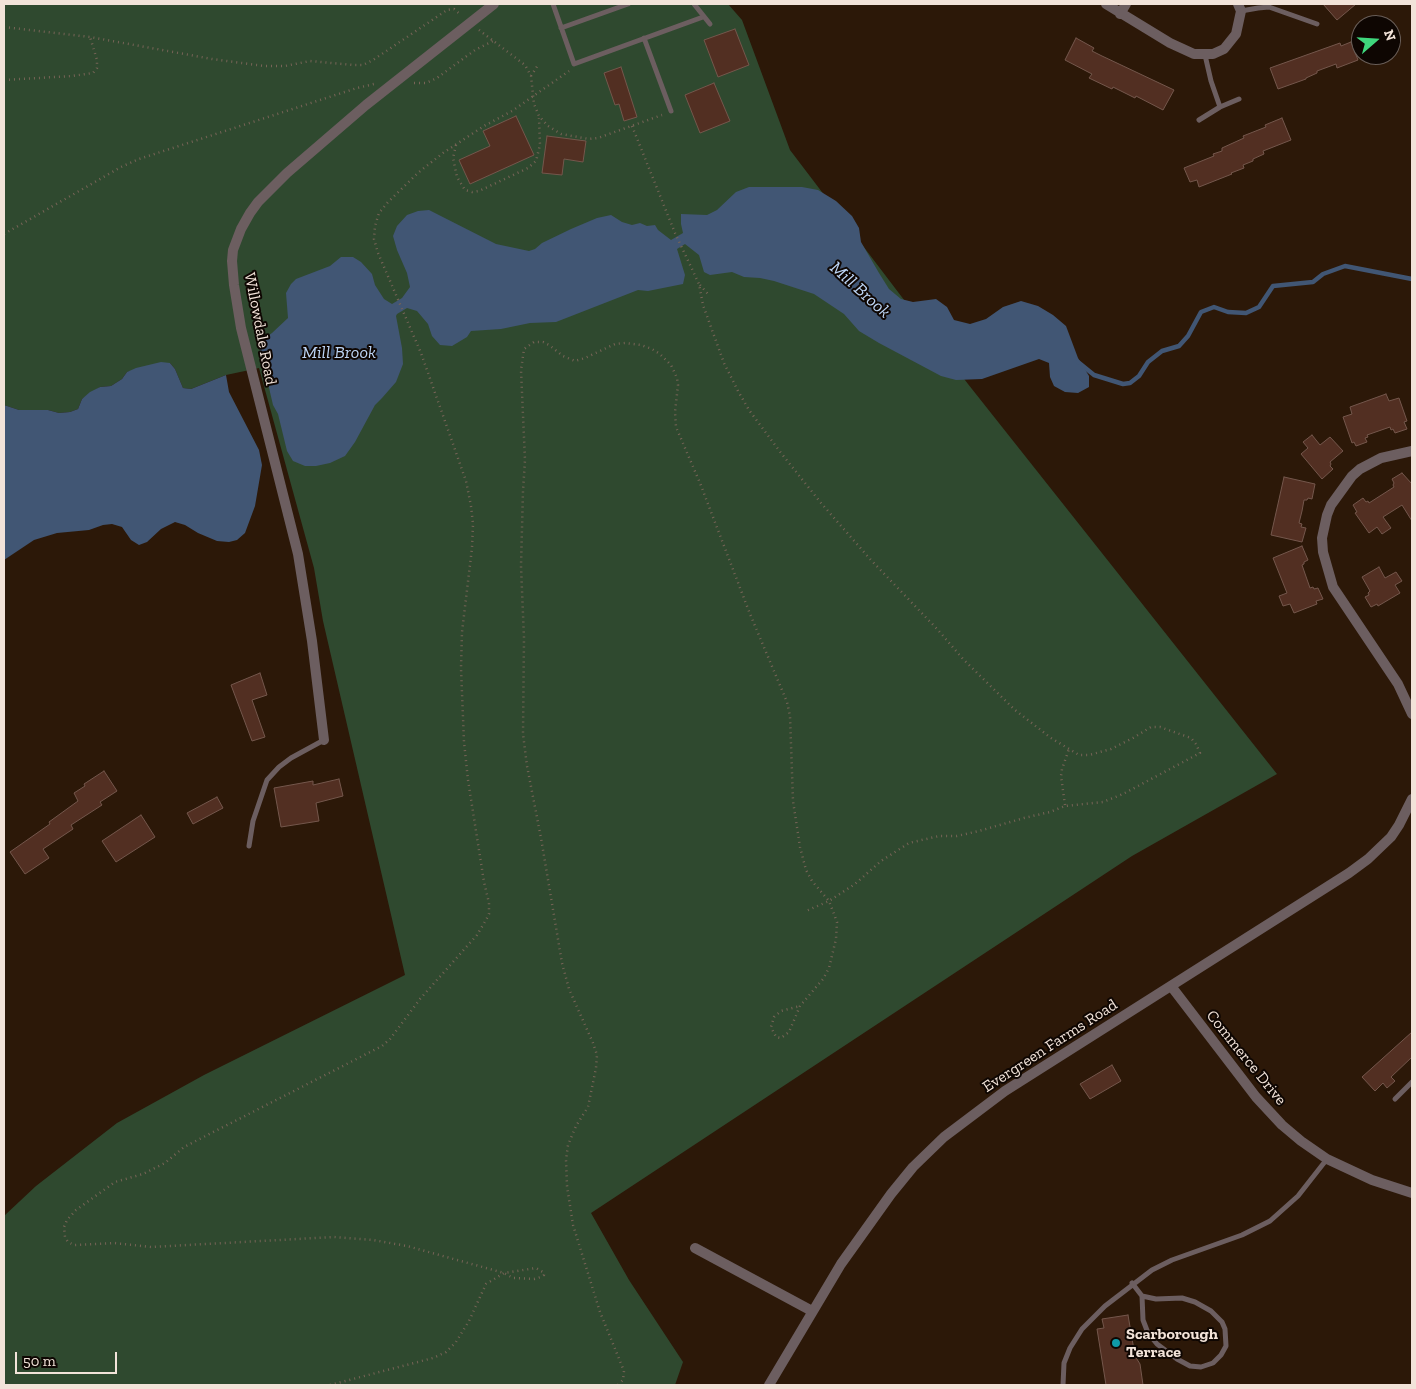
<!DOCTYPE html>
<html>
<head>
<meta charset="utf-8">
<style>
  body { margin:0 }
  #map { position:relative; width:1416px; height:1389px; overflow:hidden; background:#2c1808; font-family:"Zilla Slab",serif }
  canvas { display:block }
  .frame { position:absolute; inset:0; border:5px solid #f2e3d9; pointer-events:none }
  .north { position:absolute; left:1351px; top:15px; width:50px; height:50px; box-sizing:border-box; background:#0e0602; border:1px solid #695e58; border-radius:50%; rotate:71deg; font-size:14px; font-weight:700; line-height:20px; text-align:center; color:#f2e3d9 }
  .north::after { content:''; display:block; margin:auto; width:18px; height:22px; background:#3fd77d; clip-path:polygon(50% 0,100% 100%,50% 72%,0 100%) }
  .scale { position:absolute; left:15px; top:1352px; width:102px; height:22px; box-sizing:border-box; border:2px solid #f2e3d9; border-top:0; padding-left:6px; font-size:15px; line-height:18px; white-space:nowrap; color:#f2e3d9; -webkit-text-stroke:4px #0e0602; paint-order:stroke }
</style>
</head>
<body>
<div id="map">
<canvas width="1416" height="1389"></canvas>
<div class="frame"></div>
<div class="north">N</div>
<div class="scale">50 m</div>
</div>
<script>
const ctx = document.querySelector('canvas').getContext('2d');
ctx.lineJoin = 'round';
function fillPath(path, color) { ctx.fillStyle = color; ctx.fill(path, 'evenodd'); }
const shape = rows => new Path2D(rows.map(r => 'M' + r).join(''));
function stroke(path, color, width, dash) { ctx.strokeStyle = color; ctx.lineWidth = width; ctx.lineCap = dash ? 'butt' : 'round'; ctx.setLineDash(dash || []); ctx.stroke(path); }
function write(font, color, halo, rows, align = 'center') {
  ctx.font = font + ' "Zilla Slab",serif'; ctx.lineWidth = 4; ctx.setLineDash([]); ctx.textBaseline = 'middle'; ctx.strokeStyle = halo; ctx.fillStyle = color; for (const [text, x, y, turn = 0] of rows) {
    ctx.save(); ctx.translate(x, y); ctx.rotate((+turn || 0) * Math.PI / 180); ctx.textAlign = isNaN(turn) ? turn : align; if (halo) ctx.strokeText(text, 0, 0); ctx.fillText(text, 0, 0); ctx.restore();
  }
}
fillPath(shape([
  [4,4,728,4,742,20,790,150,968,384,1277,774,1132,856,591,1213,629,1280,683,1362,675,1385,4,1385,4,1216,36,1186,117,1123,204,1075,405,975,323,621,314,568,259,368,226,375,191,389,183,388,175,369,170,363,127,372,122,379,111,386,100,387,82,399,78,409,70,412,59,413,48,410,19,410,4,405]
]), '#2f492f');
fillPath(shape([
  [749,187,802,187,818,190,836,201,852,216,859,228,861,242,879,273,889,289,901,299,913,302,936,299,947,307,954,320,970,324,986,319,1003,307,1021,301,1038,306,1053,315,1066,326,1078,358,1089,376,1089,387,1078,393,1065,392,1054,386,1050,377,1049,363,1039,359,982,379,956,380,941,376,879,343,859,331,844,314,814,294,774,281,760,278,744,277,732,272,710,275,704,272,699,255,685,244,677,249,685,275,683,284,648,291,638,290,556,322,530,323,501,329,471,331,467,337,452,346,440,345,432,336,428,324,417,311,407,308,397,314,396,316,402,348,403,364,396,382,382,398,375,405,355,442,345,456,330,463,316,466,305,466,293,461,287,451,278,414,273,405,260,349,262,340,272,333,288,318,286,293,291,284,296,279,330,266,341,257,353,257,361,262,372,274,375,285,384,299,392,304,402,298,410,287,407,273,397,250,393,236,397,226,407,215,418,211,429,210,496,244,529,251,535,249,542,243,571,229,597,218,611,215,622,222,632,225,640,223,647,226,655,225,658,230,671,240,683,233,681,224,681,214,707,215,717,210,736,192],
  [161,362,170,363,175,369,183,388,191,389,226,375,229,392,259,450,262,465,255,506,245,533,237,540,229,542,217,541,198,533,185,525,175,522,161,529,147,542,139,545,131,540,122,527,112,524,103,525,89,530,57,533,34,540,4,560,4,405,19,410,48,410,59,413,70,412,78,409,82,399,90,392,100,387,111,386,122,379,127,372,136,368]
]), '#415674');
stroke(shape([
  [1078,362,1094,375,1123,384,1130,383,1139,376,1148,362,1162,351,1179,346,1188,336,1201,312,1214,307,1228,312,1246,313,1259,307,1273,286,1313,282,1323,274,1345,266,1412,279]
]), '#415674', 4.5);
const building = shape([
  [1323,4,1356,4,1337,20,1323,4],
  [735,29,749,65,718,77,704,40,735,29],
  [1076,38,1094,48,1092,51,1102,56,1174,90,1163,110,1136,96,1135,98,1113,87,1112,89,1089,78,1092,74,1065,60,1076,38],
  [1351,42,1358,60,1337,68,1336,64,1317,71,1317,73,1306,78,1306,79,1278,89,1270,68,1340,43,1341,46,1351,42],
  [621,67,637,117,624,121,619,104,615,105,604,73,621,67],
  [714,83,730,121,700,133,685,95,714,83],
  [516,116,534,155,470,184,459,160,490,146,483,131,516,116],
  [1282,118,1291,140,1263,151,1264,154,1253,159,1253,161,1243,165,1244,168,1231,173,1232,174,1199,187,1197,180,1190,182,1184,168,1214,156,1213,154,1222,151,1222,148,1244,138,1243,136,1266,127,1265,125,1282,118],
  [547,136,586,141,583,162,564,159,562,175,542,173,547,136],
  [1386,394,1389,401,1399,398,1407,421,1404,422,1407,429,1395,433,1393,429,1391,430,1390,427,1367,435,1368,437,1365,438,1367,442,1356,446,1354,442,1352,443,1343,417,1352,414,1350,407,1386,394],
  [1312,435,1320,445,1330,437,1343,451,1330,462,1331,464,1330,466,1333,469,1322,479,1301,454,1308,448,1303,442,1312,435],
  [1402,473,1412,484,1412,521,1402,505,1383,517,1391,528,1382,534,1377,527,1369,533,1355,513,1357,512,1353,505,1363,498,1366,502,1368,501,1369,503,1394,487,1393,485,1394,483,1392,479,1402,473],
  [1284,477,1315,484,1312,499,1308,498,1307,500,1304,500,1302,511,1299,523,1302,524,1301,527,1306,528,1302,542,1271,535,1284,477],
  [1302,546,1308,560,1304,562,1304,564,1302,565,1310,588,1313,587,1314,589,1318,588,1323,599,1316,601,1317,604,1294,613,1290,604,1283,606,1279,596,1287,593,1273,558,1302,546],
  [1379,567,1385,578,1396,572,1402,581,1395,585,1400,593,1378,606,1377,604,1371,607,1365,597,1369,595,1368,593,1370,591,1362,577,1379,567],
  [260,673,267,695,252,700,265,737,252,741,231,685,260,673],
  [104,771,117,791,100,802,102,805,71,825,73,829,43,849,49,858,25,874,10,852,50,824,49,822,78,801,74,793,85,786,84,784,104,771],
  [339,779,343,796,316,803,319,821,281,827,274,788,313,781,313,785,339,779],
  [217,797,223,808,193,824,187,813,217,797],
  [141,815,155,837,116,862,102,841,141,815],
  [1412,1032,1412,1057,1391,1077,1395,1081,1387,1088,1383,1083,1375,1091,1362,1077,1412,1032],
  [1112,1065,1121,1081,1090,1099,1080,1084,1112,1065],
  [1128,1315,1135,1356,1140,1364,1143,1385,1106,1385,1097,1329,1104,1328,1102,1319,1128,1315]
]);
fillPath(building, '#522f22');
stroke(building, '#74574c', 1);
stroke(shape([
  [4,27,90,37,212,59,264,66,285,66,310,61,353,65,363,65,373,60,447,10,454,9,461,15],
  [479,30,525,65,531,76,534,104,539,116,548,126,561,134,589,139,598,138,662,115],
  [531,76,538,65],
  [4,80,72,76,93,73,97,68,97,60,90,37],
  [414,83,426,83,437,78,475,50,493,41],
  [632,126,675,233,699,284,703,305,712,330,724,363,738,391,749,410,781,453,821,503,870,559,938,630,963,659,1015,710,1051,738,1079,755,1089,755,1111,749,1133,738,1151,727,1160,727,1191,738,1196,744,1200,753,1123,794,1103,802,1065,806,1050,812,1024,818,979,831,957,836,939,836,909,843,881,861,855,884,829,901,806,911],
  [456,145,453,158,457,177,465,190,472,192,479,191,528,168,536,161,540,145,539,118],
  [4,234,121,167,139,159,357,88,374,84],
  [700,285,708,294],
  [1065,805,1061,776,1062,769,1069,749],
  [330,1385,433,1358,446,1352,456,1342,469,1321,486,1284,504,1273,536,1268,543,1272,544,1275,541,1277,534,1279,513,1278,504,1273,407,1246,373,1240,334,1237,151,1247,114,1243,74,1245,68,1242,65,1237,64,1227,67,1220,76,1210,115,1182,143,1174,165,1163,184,1147,382,1046,390,1039,420,999,477,935,486,920,489,914,489,903,484,882,468,780,464,742,461,668,462,632,472,548,473,524,471,506,466,481,421,353,378,253,374,239,375,226,379,213,388,202,419,172,443,153,484,126,512,111,569,71],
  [618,1385,623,1380,624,1371,600,1312,573,1225,567,1186,566,1160,568,1145,576,1126,588,1107,596,1068,597,1055,593,1043,569,989,562,963,541,838,527,766,523,734,524,638,521,566,523,491,525,460,521,370,524,349,534,342,543,342,549,345,563,356,575,361,585,358,615,344,625,343,641,345,652,349,660,354,671,365,677,378,678,385,675,412,676,427,700,483,750,614,787,702,790,716,793,801,800,847,806,870,812,881,829,901,837,922,836,939,829,968,823,979,800,1006,789,1032,781,1038,776,1037,771,1027,774,1017,781,1011,800,1006]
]), '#776457', 2.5, [1, 4]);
stroke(shape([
  [553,4,574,64,703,17],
  [694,4,710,24],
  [1241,11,1258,8,1269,7,1317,24],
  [561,28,628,4],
  [644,38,671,111],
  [1205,55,1211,81,1220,107],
  [1199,120,1220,107,1239,99],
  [249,846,253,821,267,780,279,767,291,758,324,740],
  [1395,1099,1412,1082],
  [1132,1283,1142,1296],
  [1142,1296,1156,1299,1182,1298,1195,1302,1211,1311,1222,1322,1225,1329,1226,1346,1221,1355,1213,1363,1201,1367,1190,1366,1177,1359,1157,1344,1148,1333,1143,1320,1142,1296],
  [1063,1385,1064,1363,1070,1348,1082,1329,1105,1306,1152,1270,1172,1260,1242,1235,1270,1221,1298,1196,1327,1159]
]), '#6c5e60', 5);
stroke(shape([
  [1106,4,1170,43,1194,54,1213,54,1224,49,1236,34,1241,11,1238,4],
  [1120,14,1126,4],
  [1412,451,1381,458,1360,469,1352,476,1331,505,1327,515,1322,538,1323,552,1333,587,1398,684,1412,714],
  [324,740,312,641,298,554,241,328,234,285,232,261,233,250,241,229,250,213,258,202,287,173,366,105,494,4],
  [1171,986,1256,1097,1282,1125,1301,1141,1327,1159,1372,1180,1412,1193],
  [695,1248,812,1311],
  [769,1385,841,1264,891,1194,913,1167,944,1137,1005,1091,1349,873,1368,859,1391,837,1399,825,1412,799]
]), '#6c5e60', 10);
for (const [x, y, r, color] of [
  [1116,1343,5,"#0f9aa8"]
]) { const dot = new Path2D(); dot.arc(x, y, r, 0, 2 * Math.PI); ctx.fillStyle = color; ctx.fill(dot); stroke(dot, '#0e0602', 2); }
write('16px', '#f2e3d9', '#0e0602', [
  ["Willowdale Road",260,329,79],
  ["Evergreen Farms Road",1050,1046,-33],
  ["Commerce Drive",1246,1058,51]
]);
write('bold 16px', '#f2e3d9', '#0e0602', [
  ["Scarborough",1126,1334],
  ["Terrace",1126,1352]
], 'left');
write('italic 18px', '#bcd4f4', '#0e0602', [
  ["Mill Brook",860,290,42],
  ["Mill Brook",339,353]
]);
</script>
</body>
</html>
